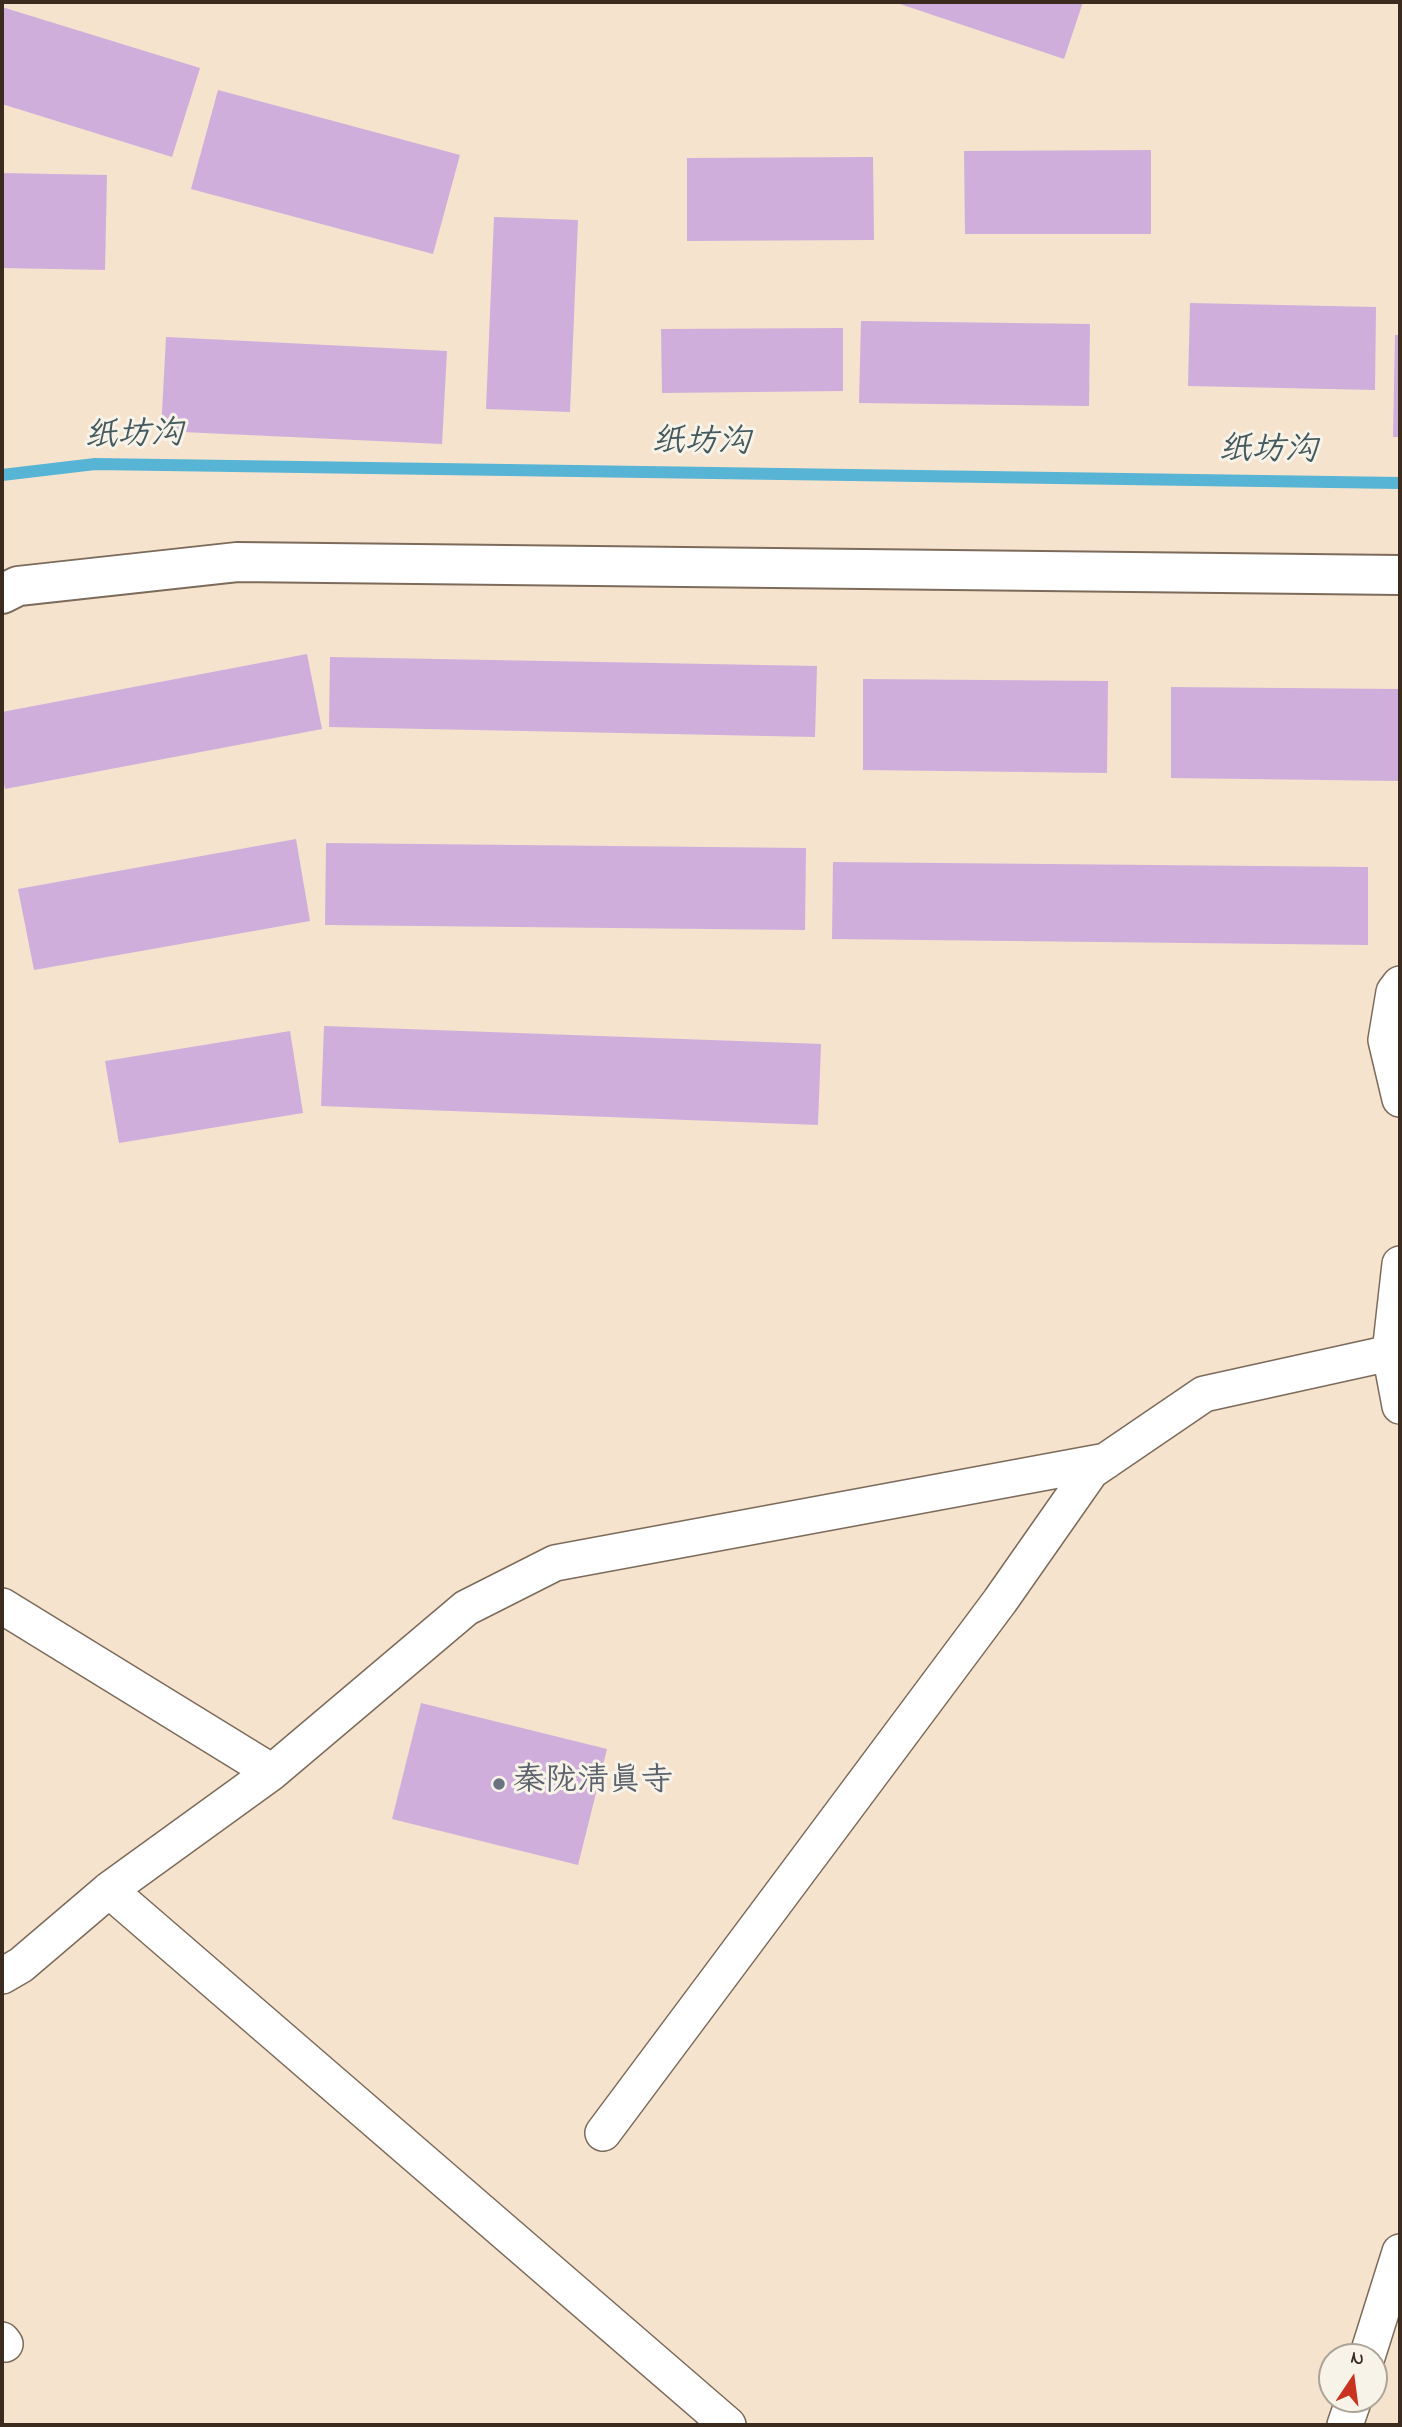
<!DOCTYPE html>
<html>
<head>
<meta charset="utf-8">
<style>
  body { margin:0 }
  #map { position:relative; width:1402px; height:2427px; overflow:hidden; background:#f5e3cd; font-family:"Indie Flower",sans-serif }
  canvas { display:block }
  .frame { position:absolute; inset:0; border:4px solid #3b2a1e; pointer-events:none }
  .north { position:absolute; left:1318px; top:2343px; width:70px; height:70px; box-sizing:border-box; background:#f7f3e8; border:2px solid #aca397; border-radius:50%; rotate:13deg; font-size:19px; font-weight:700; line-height:28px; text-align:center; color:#3b2a1e }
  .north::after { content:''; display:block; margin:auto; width:24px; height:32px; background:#c8321e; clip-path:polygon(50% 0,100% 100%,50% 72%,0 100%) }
</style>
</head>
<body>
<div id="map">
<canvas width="1402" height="2427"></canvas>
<div class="frame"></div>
<div class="north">N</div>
</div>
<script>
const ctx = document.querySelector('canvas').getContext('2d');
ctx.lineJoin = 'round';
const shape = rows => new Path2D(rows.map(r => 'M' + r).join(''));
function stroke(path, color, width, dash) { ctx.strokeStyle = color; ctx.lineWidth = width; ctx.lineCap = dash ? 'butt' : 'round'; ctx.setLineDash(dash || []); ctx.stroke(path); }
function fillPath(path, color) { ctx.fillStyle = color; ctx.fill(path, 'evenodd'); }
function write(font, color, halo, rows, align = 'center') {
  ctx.font = font + ' "Indie Flower","LXGW WenKai TC",sans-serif'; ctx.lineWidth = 6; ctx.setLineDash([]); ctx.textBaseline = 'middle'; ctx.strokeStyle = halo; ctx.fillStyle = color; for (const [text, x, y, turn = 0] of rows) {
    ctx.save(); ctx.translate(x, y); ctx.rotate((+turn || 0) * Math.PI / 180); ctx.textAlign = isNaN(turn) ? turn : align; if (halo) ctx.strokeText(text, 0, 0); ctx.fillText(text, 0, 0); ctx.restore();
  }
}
stroke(shape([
  [2,475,95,464,1400,483]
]), '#57b4d5', 12);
fillPath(shape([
  [901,2,1083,2,1064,59,900,4],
  [2,7,200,68,172,157,2,104],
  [218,90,460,155,433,254,191,189],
  [1151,150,1151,234,965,234,964,151],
  [873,157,874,240,687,241,687,158],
  [2,173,107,175,105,270,2,268],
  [494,217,578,220,570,412,486,409],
  [1190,303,1376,307,1375,390,1188,386],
  [861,321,1090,324,1089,406,859,403],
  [843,328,843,391,662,393,661,329],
  [1395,335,1400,335,1400,437,1393,437],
  [166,337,447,351,442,444,161,431],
  [307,654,322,729,5,789,2,774,2,712],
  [330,657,817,666,815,737,329,727],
  [863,679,1108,681,1107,773,863,770],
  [1171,687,1400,689,1400,781,1171,778],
  [296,839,310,921,34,970,18,889],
  [326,843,806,848,805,930,325,925],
  [833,862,1368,867,1368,945,832,939],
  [324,1026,821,1044,818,1125,321,1106],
  [290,1031,303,1113,119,1143,105,1061],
  [421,1703,607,1749,578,1865,392,1819]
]), '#cfaedc');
const minor = shape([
  [1400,984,1394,992,1386,1040,1400,1099],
  [1400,1264,1390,1353,1400,1406],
  [2,1606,272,1772],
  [109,1890,728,2425],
  [2,1976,21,1965,109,1890,272,1772,466,1608,555,1563,1106,1461],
  [603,2133,1000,1601,1091,1471,1204,1394,1390,1353],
  [2,2340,5,2344],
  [1367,2357,1400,2252],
  [1345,2425,1354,2399]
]);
const tertiary = shape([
  [2,594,18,586,237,562,1400,575]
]);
stroke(minor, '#7c6b5b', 38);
stroke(tertiary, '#7c6b5b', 42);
stroke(minor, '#fff', 35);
stroke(tertiary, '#fff', 38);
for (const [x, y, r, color] of [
  [499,1784,7,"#6b7280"]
]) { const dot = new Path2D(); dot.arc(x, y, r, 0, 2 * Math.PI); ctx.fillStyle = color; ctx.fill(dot); stroke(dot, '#f7f3e8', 2.5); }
write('32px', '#5b616d', '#f7f3e8', [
  ["秦陇清真寺",513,1784]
], 'left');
write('italic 33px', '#455a5e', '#f7f3e8', [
  ["纸坊沟",134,438,-1],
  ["纸坊沟",701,445,1],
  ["纸坊沟",1268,453,1]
]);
</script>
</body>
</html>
